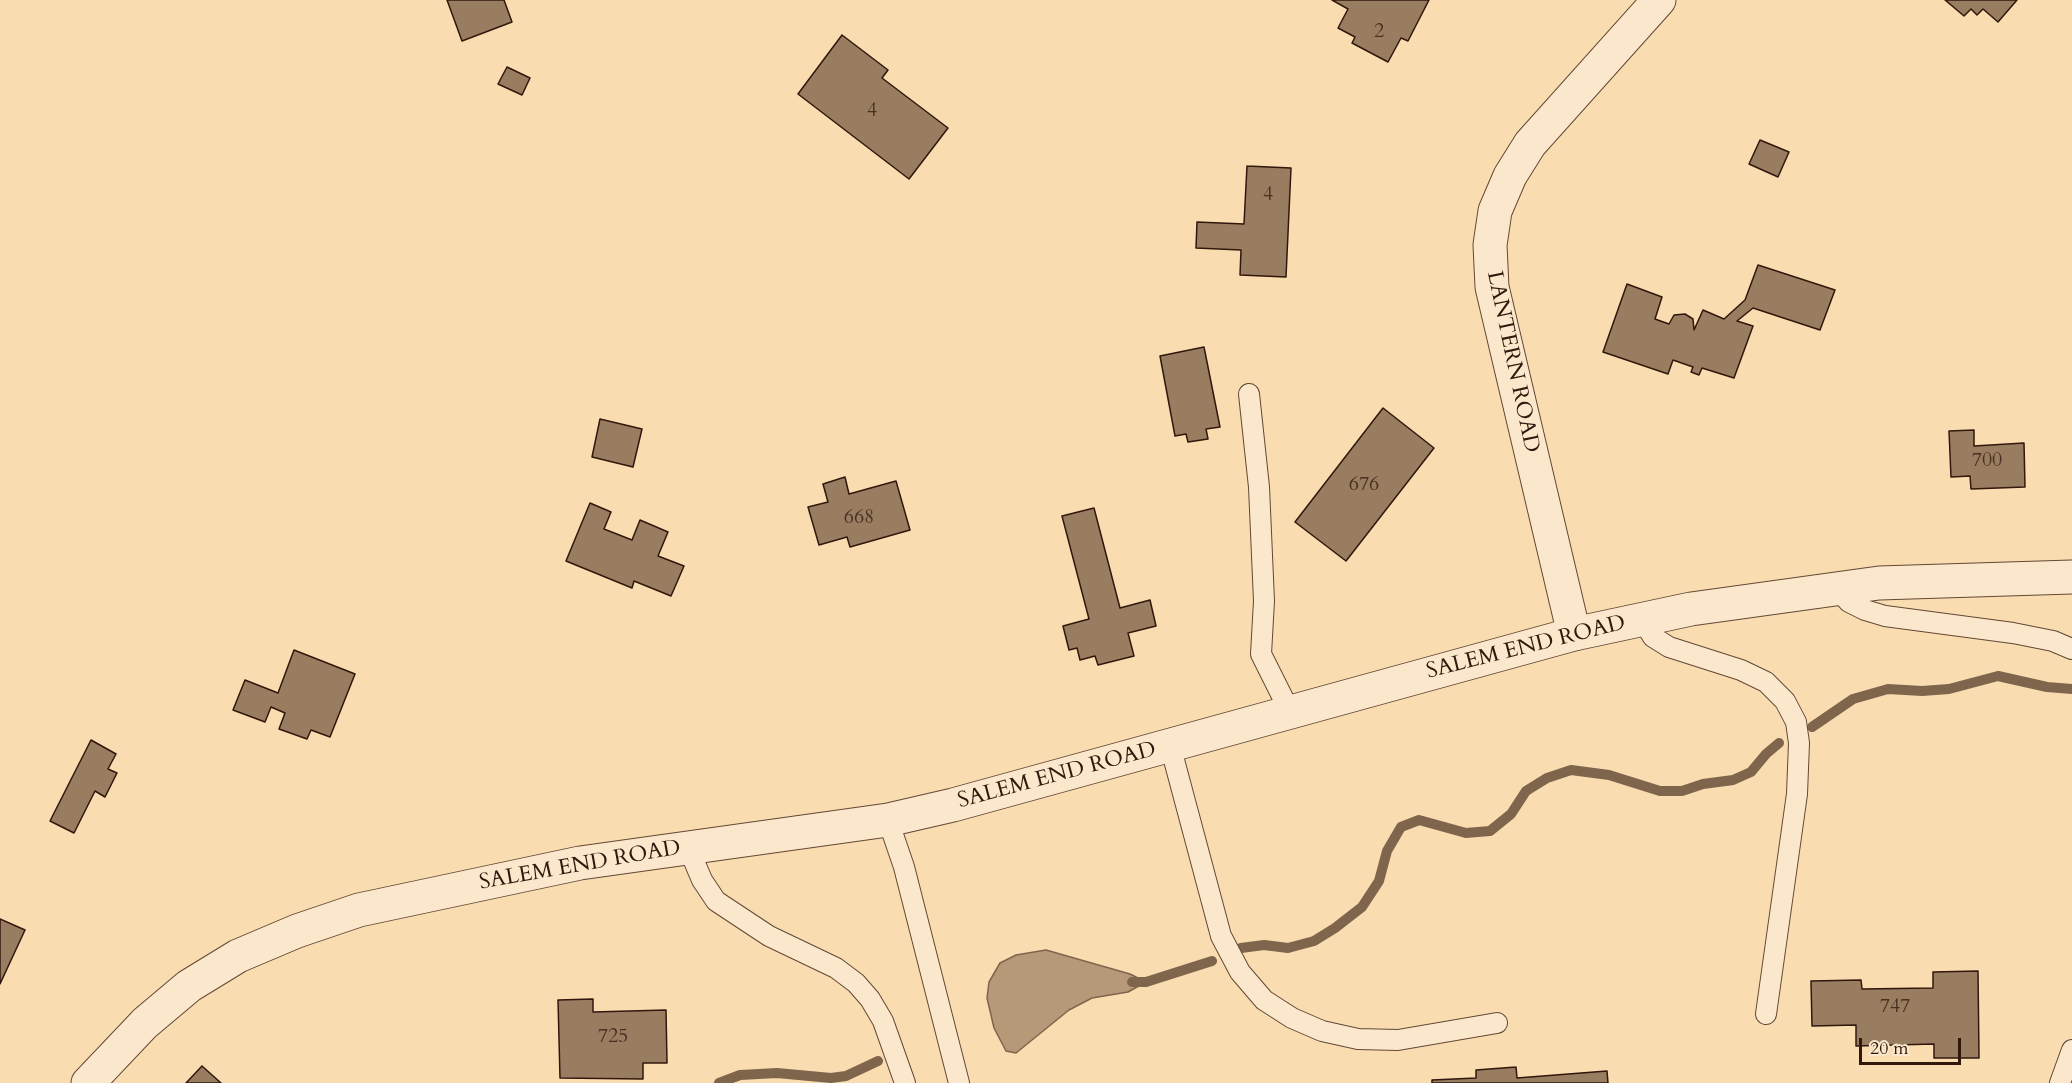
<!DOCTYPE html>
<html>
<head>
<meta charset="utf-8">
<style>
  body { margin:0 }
  #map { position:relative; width:2072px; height:1083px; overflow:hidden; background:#f9dcb0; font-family:Cardo,serif }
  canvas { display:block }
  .scale { position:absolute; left:1859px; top:1038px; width:102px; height:27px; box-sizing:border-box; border:3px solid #31170c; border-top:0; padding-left:8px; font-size:18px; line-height:21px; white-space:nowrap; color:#31170c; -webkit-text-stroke:4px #fbe8cc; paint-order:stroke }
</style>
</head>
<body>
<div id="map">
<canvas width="2072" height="1083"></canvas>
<div class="scale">20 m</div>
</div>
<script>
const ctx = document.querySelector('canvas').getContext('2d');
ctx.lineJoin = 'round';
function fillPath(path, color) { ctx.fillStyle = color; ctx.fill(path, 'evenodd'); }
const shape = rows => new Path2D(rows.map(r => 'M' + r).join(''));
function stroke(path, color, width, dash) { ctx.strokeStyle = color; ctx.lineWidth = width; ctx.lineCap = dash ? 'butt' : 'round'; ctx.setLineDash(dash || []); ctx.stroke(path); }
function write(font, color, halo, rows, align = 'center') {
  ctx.font = font + ' Cardo,serif'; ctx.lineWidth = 4.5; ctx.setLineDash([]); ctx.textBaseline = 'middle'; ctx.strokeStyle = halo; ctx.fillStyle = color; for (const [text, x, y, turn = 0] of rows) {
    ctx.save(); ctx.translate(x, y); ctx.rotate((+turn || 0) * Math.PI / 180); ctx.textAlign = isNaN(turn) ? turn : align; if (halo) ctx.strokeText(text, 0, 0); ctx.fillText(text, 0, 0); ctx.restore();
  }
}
const water = shape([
  [1046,950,1130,974,1146,982,1128,992,1092,998,1069,1010,1016,1053,1006,1051,994,1028,987,998,989,982,1000,963,1016,955,1046,950]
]);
fillPath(water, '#b59978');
stroke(water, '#80654d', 1.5);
stroke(shape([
  [1812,727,1853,699,1888,689,1922,691,1949,689,1998,676,2047,687,2072,689],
  [1241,948,1264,945,1288,948,1314,941,1335,928,1362,907,1379,881,1387,851,1401,827,1419,820,1466,833,1490,831,1511,814,1526,791,1547,778,1571,770,1609,775,1660,791,1682,791,1703,784,1733,780,1751,772,1766,754,1779,743],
  [1132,982,1146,982,1212,961],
  [719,1083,740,1075,777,1073,831,1078,846,1076,878,1061]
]), '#80654d', 10);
const building = shape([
  [447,0,504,0,512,22,462,41,447,0],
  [1332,0,1429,0,1408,41,1401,38,1388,62,1352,43,1355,37,1338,28,1348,9,1332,0],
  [1945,0,2017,0,1998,22,1983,9,1977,15,1971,9,1964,16,1945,0],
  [842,35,888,70,882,78,948,128,909,179,798,94,842,35],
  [507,67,530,78,522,95,498,84,507,67],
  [1760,140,1789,152,1778,177,1749,164,1760,140],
  [1247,166,1291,168,1286,277,1240,275,1241,250,1196,248,1197,222,1244,224,1247,166],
  [1758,265,1835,290,1820,330,1753,308,1737,321,1753,326,1734,378,1702,368,1699,375,1691,372,1693,367,1673,360,1668,374,1603,352,1627,284,1662,297,1655,319,1669,324,1674,315,1685,314,1693,319,1694,330,1703,310,1724,319,1745,300,1758,265],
  [1204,347,1220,427,1206,429,1208,439,1188,442,1186,434,1175,436,1160,356,1204,347],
  [1383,408,1434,448,1346,561,1295,522,1383,408],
  [600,419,642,429,633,467,592,457,600,419],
  [1974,430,1974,446,2024,443,2025,487,1971,489,1970,476,1951,477,1949,431,1974,430],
  [845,477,849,494,896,481,910,530,850,547,847,537,819,545,808,507,828,502,823,484,845,477],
  [590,503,611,512,604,529,632,540,640,520,668,532,658,556,684,566,671,596,634,581,632,588,566,561,590,503],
  [1094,508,1120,608,1150,600,1156,626,1128,633,1134,656,1098,665,1095,656,1080,660,1077,648,1069,650,1063,626,1089,619,1062,516,1094,508],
  [294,650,355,674,330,737,311,730,307,739,279,729,285,713,271,707,265,722,233,710,245,680,278,693,294,650],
  [91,740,116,754,108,769,117,773,105,797,95,791,74,833,50,821,91,740],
  [0,919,25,930,0,984,0,919],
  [1978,971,1979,1058,1934,1058,1934,1044,1856,1046,1856,1025,1812,1026,1811,981,1861,980,1862,989,1933,988,1933,972,1978,971],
  [593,999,593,1012,666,1010,667,1063,643,1063,643,1079,560,1078,558,1000,593,999],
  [202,1066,221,1083,186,1083,202,1066],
  [1516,1067,1517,1078,1607,1071,1608,1083,1432,1083,1432,1080,1476,1078,1476,1070,1516,1067]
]);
fillPath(building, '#997d61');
stroke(building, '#31170c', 1.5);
const service = shape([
  [1249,394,1259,487,1264,601,1261,654,1290,712],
  [1836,588,1849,602,1865,610,1885,616,2013,633,2053,641,2072,649],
  [1642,619,1653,637,1669,647,1741,670,1766,682,1785,701,1796,722,1799,743,1797,794,1766,1014],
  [1170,745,1221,936,1240,972,1264,1000,1292,1018,1322,1031,1358,1039,1398,1040,1497,1023],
  [888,820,904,867,959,1083],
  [688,847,702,880,716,901,769,936,836,968,856,983,870,999,883,1021,905,1083],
  [2060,1083,2072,1050]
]);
const minor = shape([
  [1574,634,1492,287,1490,245,1495,211,1510,176,1530,144,1659,0]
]);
const tertiary = shape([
  [88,1083,145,1023,189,986,238,956,297,931,359,910,580,863,888,820,953,805,1574,634,1691,609,1879,583,2072,577]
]);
stroke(service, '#634835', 22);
stroke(minor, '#634835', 35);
stroke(tertiary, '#634835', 35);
stroke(service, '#fbe8cc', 20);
stroke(minor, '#fbe8cc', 33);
stroke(tertiary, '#fbe8cc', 33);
write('20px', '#4b3021', null, [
  ["2",1379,32],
  ["4",872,111],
  ["4",1268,195],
  ["700",1987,461],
  ["676",1364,485],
  ["668",859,518],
  ["747",1895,1007],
  ["725",613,1037]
]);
write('22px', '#31170c', '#fbe8cc', [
  ["LANTERN ROAD",1512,362,78],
  ["SALEM END ROAD",1526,648,-14],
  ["SALEM END ROAD",1057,776,-15],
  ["SALEM END ROAD",580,866,-10]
]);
</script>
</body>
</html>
